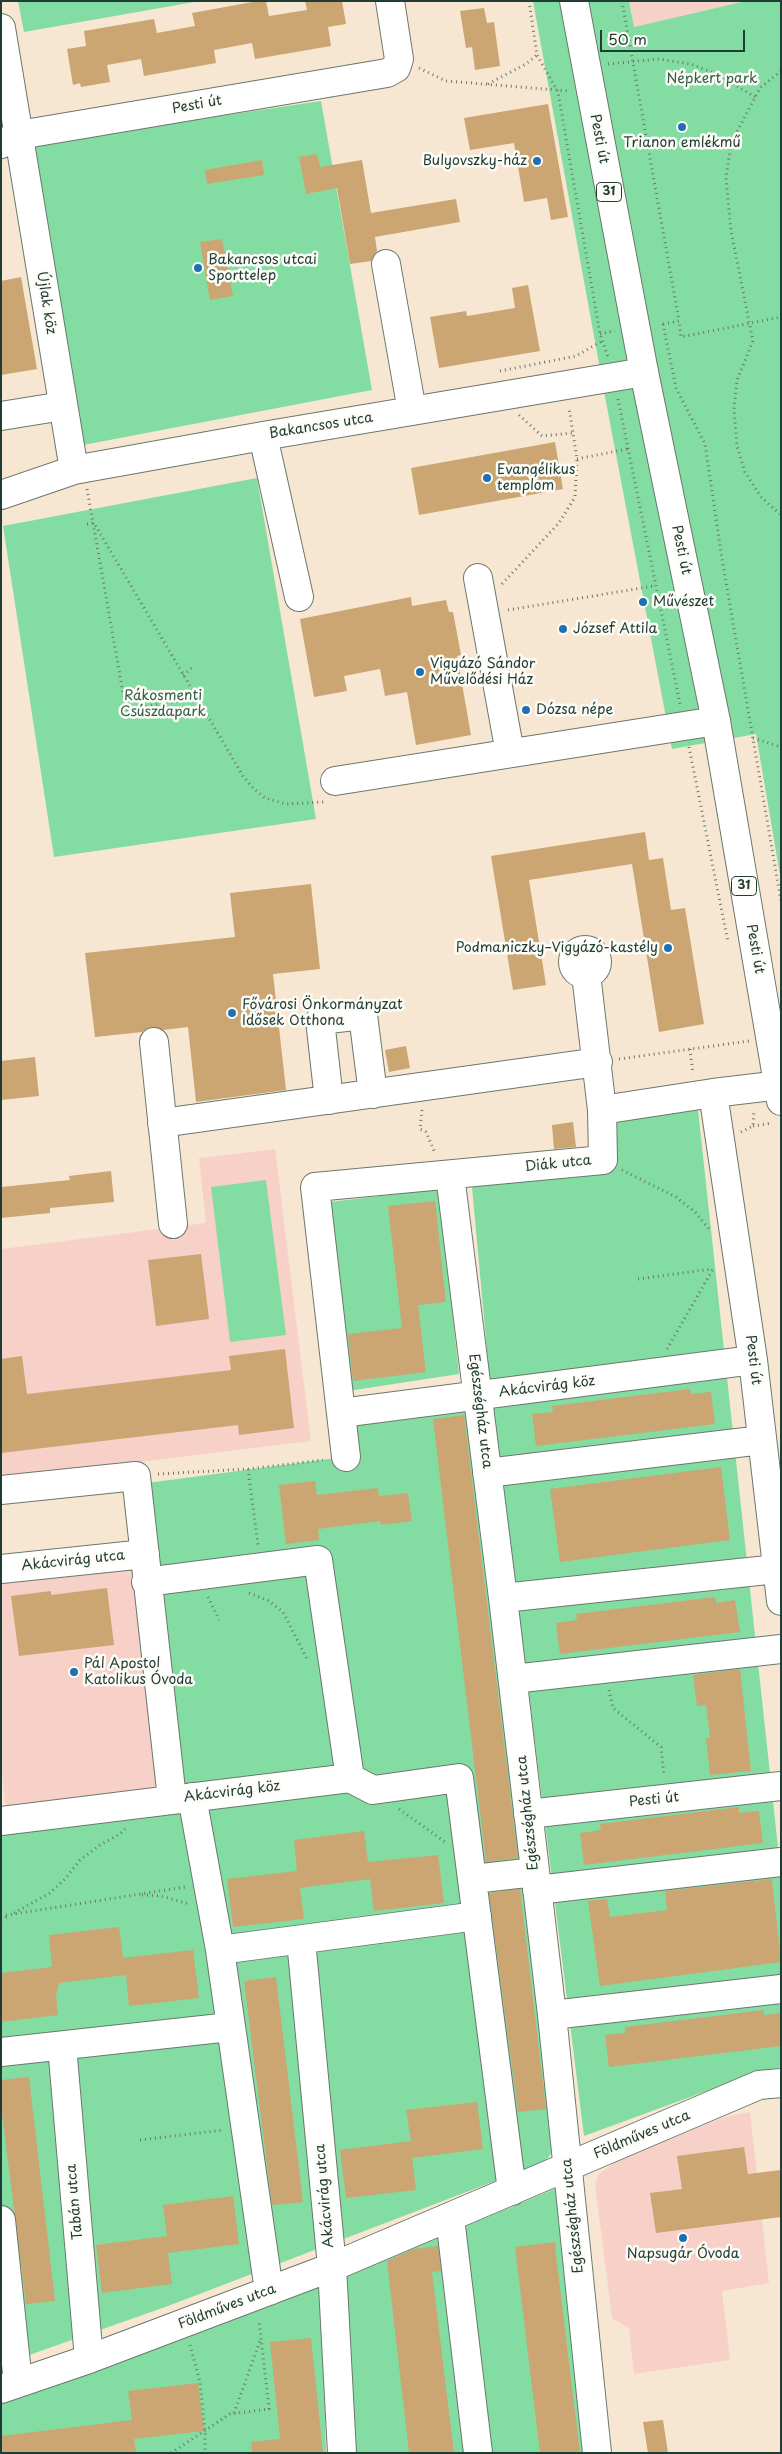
<!DOCTYPE html>
<html>
<head>
<meta charset="utf-8">
<style>
  body { margin:0 }
  #map { position:relative; width:782px; height:2454px; overflow:hidden; background:#f7e7d2; font-family:"Playpen Sans",sans-serif }
  canvas { display:block }
  .frame { position:absolute; inset:0; border:2px solid #1f3d34; pointer-events:none }
  .scale { position:absolute; left:600px; top:30px; width:145px; height:22px; box-sizing:border-box; border:2px solid #1f3d34; border-top:0; padding-left:6px; font-size:15px; line-height:18px; white-space:nowrap; color:#1f3d34; -webkit-text-stroke:4px #fdfcf7; paint-order:stroke }
</style>
</head>
<body>
<div id="map">
<canvas width="782" height="2454"></canvas>
<div class="frame"></div>
<div class="scale">50 m</div>
</div>
<script>
const ctx = document.querySelector('canvas').getContext('2d');
ctx.lineJoin = 'round';
function fillPath(path, color) { ctx.fillStyle = color; ctx.fill(path, 'evenodd'); }
const shape = rows => new Path2D(rows.map(r => 'M' + r).join(''));
function stroke(path, color, width, dash) { ctx.strokeStyle = color; ctx.lineWidth = width; ctx.lineCap = dash ? 'butt' : 'round'; ctx.setLineDash(dash || []); ctx.stroke(path); }
function write(font, color, halo, rows, align = 'center') {
  ctx.font = font + ' "Playpen Sans",sans-serif'; ctx.lineWidth = 5; ctx.setLineDash([]); ctx.textBaseline = 'middle'; ctx.strokeStyle = halo; ctx.fillStyle = color; for (const [text, x, y, turn = 0] of rows) {
    ctx.save(); ctx.translate(x, y); ctx.rotate((+turn || 0) * Math.PI / 180); ctx.textAlign = isNaN(turn) ? turn : align; if (halo) ctx.strokeText(text, 0, 0); ctx.fillText(text, 0, 0); ctx.restore();
  }
}
fillPath(shape([
  [629,1,746,1,634,27],
  [275,1149,311,1441,1,1479,1,1249,206,1223,199,1158],
  [133,1565,161,1791,6,1809,1,1766,1,1577],
  [750,2112,769,2283,722,2291,730,2360,634,2374,629,2328,612,2318,596,2193,595,2184,599,2174,617,2161,722,2118]
]), '#f7d1c7');
fillPath(shape([
  [18,1,200,1,24,32],
  [533,1,629,1,634,27,746,1,781,1,781,881,756,734,672,749,606,402],
  [321,101,372,390,78,446,25,145],
  [257,478,316,819,54,857,3,526],
  [698,1110,781,1875,781,2067,742,2078,584,2136,489,1373,472,1187,615,1170,613,1120],
  [266,1180,286,1335,230,1342,211,1187],
  [439,1189,459,1374,348,1391,330,1202],
  [470,1407,555,2148,545,2162,168,2306,1,2365,1,1832,179,1811,147,1483,359,1455,353,1419],
  [564,2185,591,2453,353,2453,342,2278],
  [321,2283,326,2453,1,2453,1,2399,91,2373]
]), '#83dda3');
fillPath(shape([
  [258,1,266,1,269,16,307,10,305,1,342,1,346,24,328,27,331,46,255,59,252,43,214,50,216,63,144,76,141,59,107,65,110,82,81,87,80,83,73,85,67,49,86,46,84,31,154,19,157,33,195,26,192,13],
  [484,8,487,23,494,22,500,66,475,70,472,47,466,48,460,11],
  [548,104,568,217,551,220,547,198,524,202,514,143,470,150,464,118],
  [317,154,320,167,362,160,371,213,456,199,460,222,375,237,377,251,371,261,350,264,337,188,306,194,299,157],
  [262,160,264,175,207,184,205,170],
  [222,239,233,296,210,300,200,242],
  [21,277,37,369,1,375,1,281],
  [528,285,540,351,439,368,430,317,466,311,467,316,515,308,512,288],
  [555,442,563,489,419,515,411,468],
  [411,597,412,606,446,600,449,612,453,612,461,655,457,656,471,735,416,745,407,692,385,696,380,669,344,676,347,691,314,697,300,619],
  [645,832,649,860,663,858,671,910,685,908,704,1024,659,1032,632,864,529,880,546,985,513,990,491,856],
  [311,884,320,969,273,974,286,1090,196,1102,188,1027,163,1030,152,1027,142,1032,95,1037,85,953,235,937,230,893],
  [406,1046,410,1068,389,1072,385,1050],
  [35,1057,39,1096,1,1100,1,1061],
  [573,1122,576,1147,554,1149,552,1125],
  [111,1171,114,1202,50,1208,50,1213,1,1218,1,1187,70,1180,69,1176],
  [435,1201,446,1302,418,1305,426,1372,353,1381,348,1334,402,1328,388,1206],
  [201,1254,209,1319,156,1326,148,1260],
  [285,1349,294,1428,239,1435,238,1425,1,1453,1,1359,22,1356,27,1394,231,1370,229,1356],
  [690,1389,691,1394,711,1392,715,1424,536,1446,532,1414,553,1412,552,1406],
  [464,1415,518,1858,486,1862,433,1419],
  [721,1467,730,1540,560,1562,550,1489],
  [315,1481,317,1495,378,1488,379,1496,408,1493,412,1521,381,1525,380,1521,318,1529,319,1540,286,1544,279,1485],
  [107,1588,114,1645,19,1656,11,1596,51,1591,51,1595],
  [715,1597,716,1603,735,1600,740,1632,560,1654,556,1623,577,1620,576,1614],
  [740,1669,751,1771,710,1775,706,1738,710,1738,706,1705,697,1706,693,1675],
  [739,1807,739,1813,759,1811,763,1843,584,1865,580,1833,601,1830,600,1824],
  [364,1831,368,1862,438,1855,444,1903,374,1911,370,1879,300,1888,304,1919,233,1927,227,1879,297,1871,294,1840],
  [772,1879,781,1962,600,1986,588,1901,607,1899,610,1917,667,1910,665,1891],
  [520,1889,546,2109,518,2112,489,1893],
  [119,1927,123,1958,193,1950,199,1998,129,2006,126,1975,59,1983,56,1995,58,2015,1,2022,1,1973,52,1967,49,1935],
  [276,1977,303,2202,272,2205,244,1981],
  [764,2010,764,2015,781,2013,781,2046,609,2067,605,2035,625,2033,625,2027],
  [29,2077,55,2301,26,2304,1,2106,1,2080],
  [477,2102,483,2149,412,2158,416,2190,346,2198,340,2150,411,2141,406,2110],
  [744,2147,748,2174,781,2170,781,2217,656,2233,650,2193,682,2189,677,2156],
  [233,2196,239,2244,168,2253,172,2284,102,2293,96,2245,167,2236,163,2205],
  [555,2242,556,2255,580,2453,540,2453,515,2247],
  [438,2246,441,2271,432,2272,454,2453,409,2453,387,2261,414,2249],
  [311,2338,323,2453,252,2453,251,2442,280,2439,270,2342],
  [198,2383,204,2431,134,2439,136,2453,1,2453,1,2436,132,2420,128,2391],
  [663,2420,668,2453,648,2453,643,2422]
]), '#cba572');
const minor = shape([
  [1,28,74,470],
  [1,144,19,135,387,73,396,68,399,59,390,1],
  [386,264,412,411],
  [1,416,63,406],
  [263,436,299,597],
  [1,495,74,470,263,436,644,372],
  [478,578,510,753],
  [335,781,716,721],
  '573 962a12 12 0 1 1 24 0a12 12 0 1 1-24 0Z',
  [586,974,602,1110],
  [154,1042,173,1224],
  [713,1093,753,1360,781,1601],
  [329,1100,320,1020,363,1015,373,1094],
  [162,1123,598,1062],
  [450,1175,503,1598,552,2015,597,2453],
  [341,1413,753,1360],
  [346,1457,315,1187,603,1160,602,1110,713,1093,781,1085],
  [487,1473,762,1440],
  [1,1490,136,1476,172,1799],
  [1,1569,145,1554],
  [146,1582,318,1560,350,1778],
  [503,1598,777,1569],
  [513,1679,781,1649],
  [192,1797,220,1950,269,2291],
  [528,1814,781,1786],
  [1,1821,350,1778,373,1790,459,1778,512,2191],
  [473,1879,535,1872],
  [537,1890,781,1862],
  [301,1940,332,2267,342,2453],
  [220,1950,477,1916],
  [552,2015,781,1989],
  [62,2046,89,2359],
  [1,2052,230,2027],
  [450,2218,478,2453],
  [1,2220,18,2383],
  [1,2389,89,2359,332,2267,759,2085,781,2083]
]);
const major = shape([
  [574,1,644,372,716,721,781,1101]
]);
stroke(minor, '#6b786b', 30);
stroke(major, '#6b786b', 30);
stroke(shape([
  [529,1,537,55,558,92,600,334,608,357],
  [622,1,679,321],
  [608,64,659,59,691,64,719,75,755,97],
  [419,68,446,81,569,91],
  [781,71,760,88,731,143,726,178,731,231,753,341,737,380,734,410,737,446,745,472,761,497,781,515],
  [488,84,526,64,537,55],
  [663,324,676,388,705,444,722,559,781,901],
  [663,324,679,321,681,337,781,317],
  [600,334,615,331],
  [500,371,576,356,602,341],
  [618,399,680,704],
  [519,415,542,436,573,433],
  [577,459,627,449],
  [87,489,126,710,182,700,193,692],
  [87,524,94,523,243,776,253,788,265,798,286,804,324,802],
  [502,584,559,523,575,497,577,459,569,408],
  [508,610,654,586],
  [183,675,192,668],
  [163,705,166,718],
  [119,712,126,710],
  [753,738,781,747],
  [689,747,728,942],
  [690,1049,693,1074],
  [619,1059,749,1041],
  [422,1110,420,1129,426,1132,435,1153],
  [753,1126,772,1123],
  [741,1132,753,1126,754,1110],
  [622,1170,676,1197,695,1212,709,1229],
  [638,1279,712,1269],
  [667,1349,713,1269],
  [248,1469,258,1545],
  [158,1474,248,1469,323,1460],
  [249,1593,269,1601,283,1612,308,1661],
  [208,1597,219,1620],
  [609,1690,613,1708,661,1747,664,1776],
  [399,1809,445,1842],
  [142,1895,161,1896,189,1904],
  [14,1913,50,1893,65,1879,80,1860,100,1845,120,1834,125,1829],
  [1,1916,185,1887],
  [1,1920,8,1916],
  [140,2140,224,2130],
  [190,2345,200,2382,205,2431,205,2453],
  [234,2413,260,2341],
  [171,2453,230,2414,269,2409,259,2320]
]), '#6b786b', 3, [1, 4]);
stroke(minor, '#fff', 28);
stroke(major, '#fff', 28);
for (const [x, y, r, color] of [
  [682,127,5,"#1f6fb2"],
  [537,161,5,"#1f6fb2"],
  [198,268,5,"#1f6fb2"],
  [487,478,5,"#1f6fb2"],
  [643,602,5,"#1f6fb2"],
  [563,629,5,"#1f6fb2"],
  [420,672,5,"#1f6fb2"],
  [526,710,5,"#1f6fb2"],
  [668,948,5,"#1f6fb2"],
  [232,1013,5,"#1f6fb2"],
  [74,1672,5,"#1f6fb2"],
  [683,2238,5,"#1f6fb2"]
]) { const dot = new Path2D(); dot.arc(x, y, r, 0, 2 * Math.PI); ctx.fillStyle = color; ctx.fill(dot); stroke(dot, '#fdfcf7', 2); }
for (const [x, y, w] of [
  [609,192,25],
  [744,886,25]
]) { const box = new Path2D(); box.roundRect(x - w / 2, y - 9.5, w, 19, 4); ctx.fillStyle = '#fdfcf7'; ctx.fill(box); stroke(box, '#1f3d34', 1); }
write('bold 12px', '#1f3d34', null, [
  ["31",609,192],
  ["31",744,886]
]);
write('14px', '#335d4a', '#fdfcf7', [
  ["Népkert park",712,79],
  ["Rákosmenti",163,696],
  ["Csúszdapark",163,712]
]);
write('14px', '#1f3d34', '#fdfcf7', [
  ["Pesti út",197,105,-10],
  ["Pesti út",599,139,79],
  ["Újlak köz",46,303,81],
  ["Bakancsos utca",321,426,-9],
  ["Pesti út",681,550,78],
  ["Pesti út",755,949,80],
  ["Diák utca",558,1164,-6],
  ["Pesti út",753,1360,83],
  ["Akácvirág köz",547,1387,-7],
  ["Egészségház utca",480,1411,83],
  ["Akácvirág utca",73,1561,-6],
  ["Akácvirág köz",232,1792,-7],
  ["Pesti út",654,1800,-6],
  ["Egészségház utca",528,1813,-96],
  ["Földműves utca",642,2135,-23],
  ["Akácvirág utca",325,2196,-95],
  ["Tabán utca",75,2202,-95],
  ["Egészségház utca",573,2216,-96],
  ["Földműves utca",227,2307,-21]
]);
write('14px', '#1f3d34', '#fdfcf7', [
  ["Trianon emlékmű",682,143,"center"],
  ["Bulyovszky-ház",527,161,"right"],
  ["Bakancsos utcai",208,260],
  ["Sporttelep",208,276],
  ["Evangélikus",497,470],
  ["templom",497,486],
  ["Művészet",653,602],
  ["József Attila",573,629],
  ["Vigyázó Sándor",430,664],
  ["Művelődési Ház",430,680],
  ["Dózsa népe",536,710],
  ["Podmaniczky–Vigyázó-kastély",658,948,"right"],
  ["Fővárosi Önkormányzat",242,1005],
  ["Idősek Otthona",242,1021],
  ["Pál Apostol",84,1664],
  ["Katolikus Óvoda",84,1680],
  ["Napsugár Óvoda",683,2254,"center"]
], 'left');
</script>
</body>
</html>
